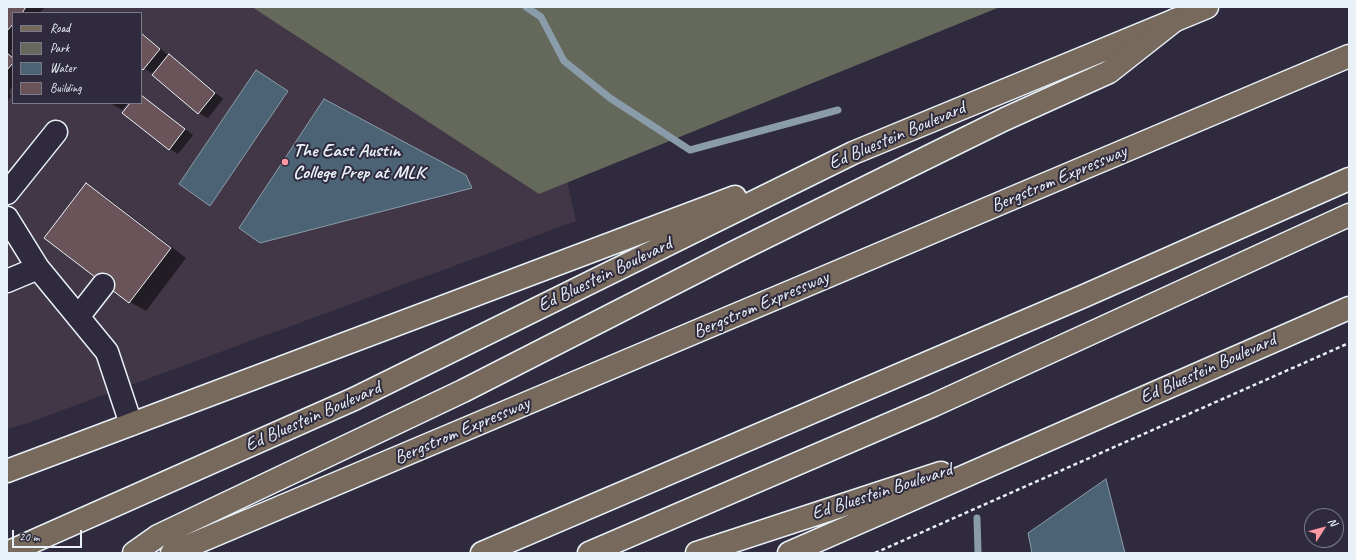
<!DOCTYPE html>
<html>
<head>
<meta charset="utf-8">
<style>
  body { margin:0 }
  #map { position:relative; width:1356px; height:560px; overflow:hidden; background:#2f2a3d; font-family:Caveat,sans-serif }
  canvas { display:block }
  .frame { position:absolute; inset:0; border:8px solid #e8f1f8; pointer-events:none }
  .legend { position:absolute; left:12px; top:12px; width:130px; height:92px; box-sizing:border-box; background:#2f2a3d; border:1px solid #797a88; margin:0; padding:5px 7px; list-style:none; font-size:12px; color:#e8f1f8 }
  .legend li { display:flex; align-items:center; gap:8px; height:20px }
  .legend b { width:20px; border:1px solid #797a88 }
  .north { position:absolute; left:1304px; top:508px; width:40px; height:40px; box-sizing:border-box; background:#2f2a3d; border:1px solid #797a88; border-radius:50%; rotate:54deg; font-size:11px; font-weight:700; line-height:16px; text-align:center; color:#e8f1f8 }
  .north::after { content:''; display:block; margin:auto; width:14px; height:18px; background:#ff9aa2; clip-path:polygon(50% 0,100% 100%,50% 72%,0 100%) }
  .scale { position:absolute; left:12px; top:530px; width:70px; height:18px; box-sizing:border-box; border:2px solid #e8f1f8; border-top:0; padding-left:5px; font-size:12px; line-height:14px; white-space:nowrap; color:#e8f1f8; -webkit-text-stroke:3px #2f2a3d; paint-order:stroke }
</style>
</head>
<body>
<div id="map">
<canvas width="1356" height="560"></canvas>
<div class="frame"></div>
<ul class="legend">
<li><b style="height:5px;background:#77695c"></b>Road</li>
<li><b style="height:11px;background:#64695b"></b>Park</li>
<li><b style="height:11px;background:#4b6375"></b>Water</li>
<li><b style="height:11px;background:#6a545a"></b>Building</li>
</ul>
<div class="north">N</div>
<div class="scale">20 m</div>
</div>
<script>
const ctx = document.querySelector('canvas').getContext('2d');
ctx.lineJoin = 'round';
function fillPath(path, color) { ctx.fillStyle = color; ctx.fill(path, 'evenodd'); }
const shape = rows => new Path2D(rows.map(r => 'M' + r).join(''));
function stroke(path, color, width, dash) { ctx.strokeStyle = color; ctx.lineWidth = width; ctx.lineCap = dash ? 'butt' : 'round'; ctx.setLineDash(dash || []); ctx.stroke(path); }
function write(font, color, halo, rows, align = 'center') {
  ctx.font = font + ' Caveat,sans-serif'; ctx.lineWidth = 4; ctx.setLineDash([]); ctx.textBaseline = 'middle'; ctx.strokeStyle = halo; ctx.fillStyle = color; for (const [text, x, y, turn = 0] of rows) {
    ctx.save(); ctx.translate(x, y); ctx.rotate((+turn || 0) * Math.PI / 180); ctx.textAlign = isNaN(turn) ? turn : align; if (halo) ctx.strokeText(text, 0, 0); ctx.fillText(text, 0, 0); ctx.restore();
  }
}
fillPath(shape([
  [7,7,529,7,576,221,25,424,7,429],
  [13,13,141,13,141,103,13,103]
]), '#413746');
fillPath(shape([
  [252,7,1000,7,539,194]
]), '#64695b');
const water = shape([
  [256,70,288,91,210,206,179,184,256,70],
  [324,99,466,175,472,188,260,243,239,228,324,99],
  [1106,479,1125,553,1032,553,1028,533,1106,479]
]);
fillPath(water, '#4b6375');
stroke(water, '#8a9ca9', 1);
fillPath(shape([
  [7,7,45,7,40,13,13,13,13,47,10,52,13,55,13,86,9,91,11,96,7,102],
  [141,32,168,55,178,61,223,99,208,118,199,113,153,74,141,66],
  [141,96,193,135,178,154,170,149,131,103,141,103],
  [110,103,128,103,122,110],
  [86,185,102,194,186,258,146,311,130,302,46,238]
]), '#0007');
stroke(shape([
  [526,7,541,17,564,61,610,98,690,150,838,110],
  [977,518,978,553]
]), '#8a9ca9', 7);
const building = shape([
  [7,7,26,7,22,13,13,13,13,24,7,31,7,7],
  [141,33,160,49,143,70,141,68,141,33],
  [7,53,13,58,13,63,7,70,7,53],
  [169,54,215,93,198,114,152,75,169,54],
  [141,95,185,129,169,150,122,113,130,103,141,103,141,95],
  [86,183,171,248,129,303,44,238,86,183]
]);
fillPath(building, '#6a545a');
stroke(building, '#e8f1f8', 1);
const minor = shape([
  [7,193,56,132],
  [7,218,38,268,107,352,131,424],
  [7,281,38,268],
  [78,317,103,285]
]);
const major = shape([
  [7,471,735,197],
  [7,553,354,399,853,153,1207,7],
  [697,553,941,473],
  [789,553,1349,308]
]);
const highway = shape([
  [134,553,158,536,463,391,735,252,1005,119,1109,72,1175,20],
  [172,553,1349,56],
  [482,553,1084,296,1349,179],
  [589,553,934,405,1349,215]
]);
stroke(minor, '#e8f1f8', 25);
stroke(major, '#e8f1f8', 25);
stroke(highway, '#e8f1f8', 25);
stroke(shape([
  [875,553,1349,343]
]), '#e8f1f8', 2.5, [4, 3]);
stroke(minor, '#2f2a3d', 22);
stroke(major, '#77695c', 22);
stroke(highway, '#77695c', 22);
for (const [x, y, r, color] of [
  [285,162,4,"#ff9aa2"]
]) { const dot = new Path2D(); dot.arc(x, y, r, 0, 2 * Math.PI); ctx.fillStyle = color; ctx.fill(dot); stroke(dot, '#2f2a3d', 1.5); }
write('19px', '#e8f1f8', '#2f2a3d', [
  ["Ed Bluestein Boulevard",897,136,-23],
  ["Bergstrom Expressway",1059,179,-23],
  ["Ed Bluestein Boulevard",605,275,-26],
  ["Bergstrom Expressway",761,305,-23],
  ["Ed Bluestein Boulevard",1208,369,-24],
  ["Ed Bluestein Boulevard",313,417,-24],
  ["Bergstrom Expressway",462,431,-23],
  ["Ed Bluestein Boulevard",882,492,-18]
]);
write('bold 19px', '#e8f1f8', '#2f2a3d', [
  ["The East Austin",293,151],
  ["College Prep at MLK",293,173]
], 'left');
</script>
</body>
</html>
